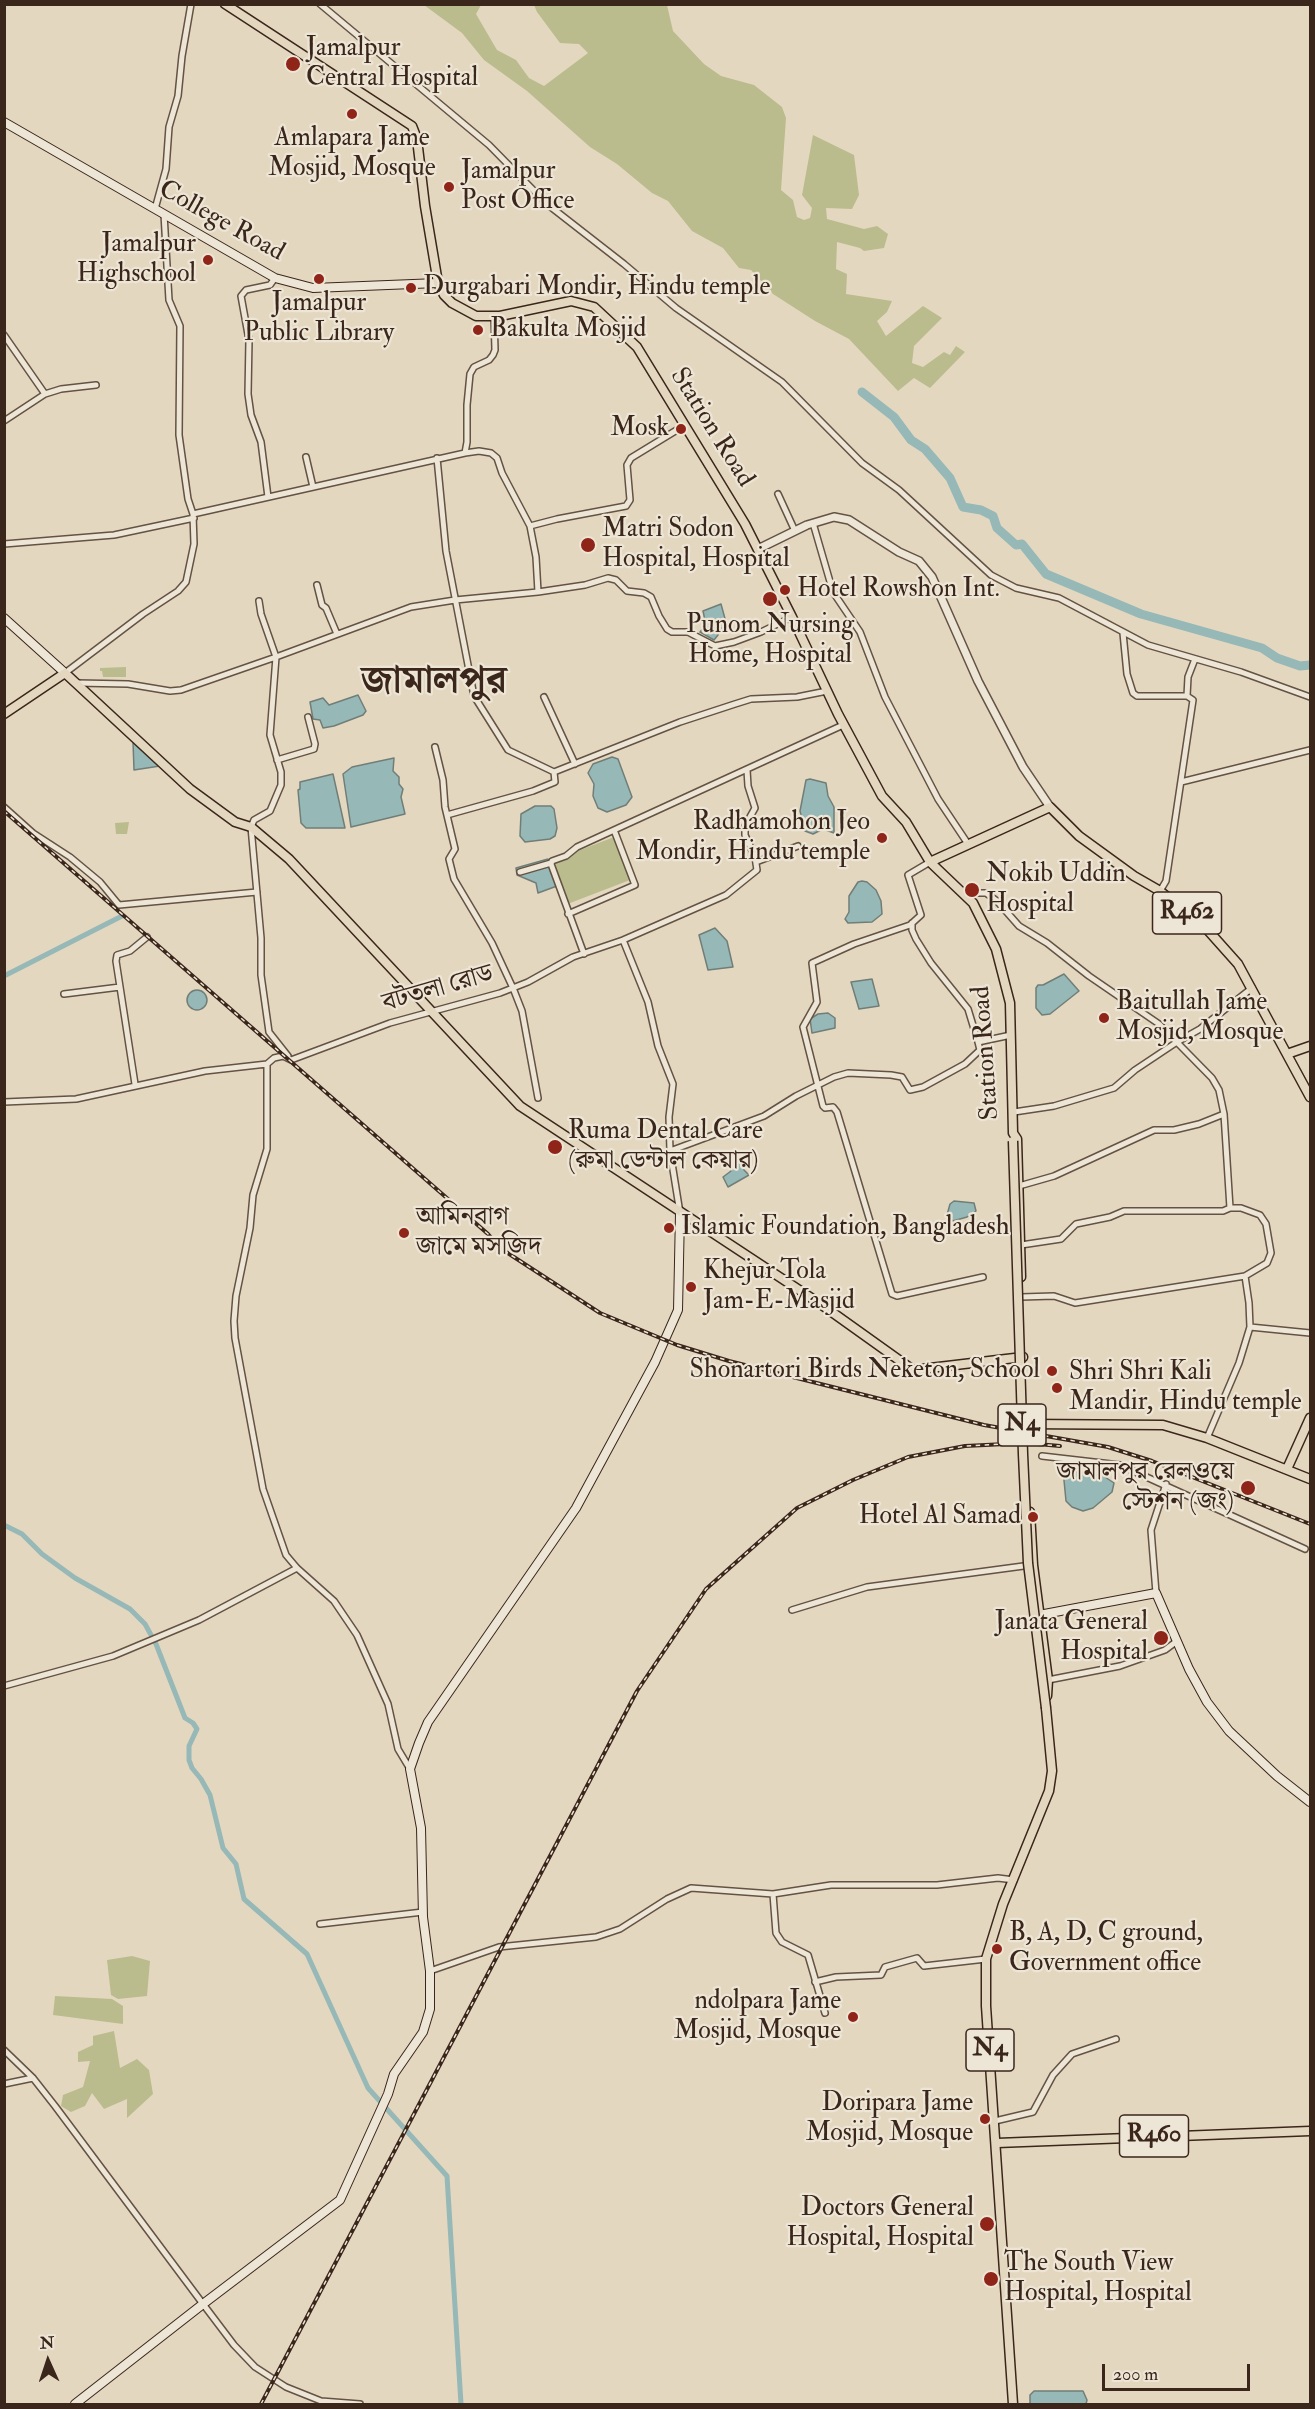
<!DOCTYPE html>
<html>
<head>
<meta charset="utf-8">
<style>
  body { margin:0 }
  #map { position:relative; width:1315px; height:2409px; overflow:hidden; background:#e4d7bf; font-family:"IM FELL Double Pica",serif }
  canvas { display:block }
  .frame { position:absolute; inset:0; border:6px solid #3a261a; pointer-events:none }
  .north { position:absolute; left:18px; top:2331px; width:60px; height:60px; -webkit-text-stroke:4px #ede5d5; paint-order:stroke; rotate:357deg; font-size:16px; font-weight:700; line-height:24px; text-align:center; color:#3a261a }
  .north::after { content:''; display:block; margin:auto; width:21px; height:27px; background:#3a261a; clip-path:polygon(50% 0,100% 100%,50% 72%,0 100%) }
  .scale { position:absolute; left:1102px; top:2364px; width:148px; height:27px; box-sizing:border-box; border:3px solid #3a261a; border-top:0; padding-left:8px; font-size:18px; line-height:21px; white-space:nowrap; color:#3a261a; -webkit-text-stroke:4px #ede5d5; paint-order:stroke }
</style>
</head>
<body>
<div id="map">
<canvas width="1315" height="2409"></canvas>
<div class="frame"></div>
<div class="north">N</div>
<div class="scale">200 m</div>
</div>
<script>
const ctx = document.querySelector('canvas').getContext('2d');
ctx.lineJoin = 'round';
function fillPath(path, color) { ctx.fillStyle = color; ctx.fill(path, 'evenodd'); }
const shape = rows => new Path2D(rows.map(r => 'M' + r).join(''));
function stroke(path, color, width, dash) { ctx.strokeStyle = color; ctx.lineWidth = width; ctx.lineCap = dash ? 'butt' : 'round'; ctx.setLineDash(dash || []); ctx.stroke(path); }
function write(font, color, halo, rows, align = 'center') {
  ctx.font = font + ' "IM FELL Double Pica","Noto Serif Bengali",serif'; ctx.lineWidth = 4.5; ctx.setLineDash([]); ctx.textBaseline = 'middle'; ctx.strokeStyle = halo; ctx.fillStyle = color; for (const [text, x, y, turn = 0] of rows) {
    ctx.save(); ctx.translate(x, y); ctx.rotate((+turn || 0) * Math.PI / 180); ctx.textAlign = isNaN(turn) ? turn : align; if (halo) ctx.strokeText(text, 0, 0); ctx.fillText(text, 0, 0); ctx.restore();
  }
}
fillPath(shape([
  [424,5,481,5,476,14,497,50,516,60,529,78,544,86,588,53,579,44,560,43,537,12,534,5,667,5,673,31,704,64,721,76,754,85,782,107,786,118,781,190,793,200,797,217,804,220,810,218,812,208,802,195,813,135,854,155,859,195,852,209,826,208,827,219,864,229,877,226,888,234,884,248,864,251,860,248,837,242,836,269,847,274,846,294,892,301,887,312,877,321,886,336,923,306,942,318,914,346,912,363,923,367,944,352,950,355,956,346,965,352,930,388,914,378,898,391,849,339,815,321,773,294,751,270,739,268,723,248,692,231,668,201,652,193,617,164,590,147,527,91,484,60,462,33],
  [126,667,126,677,103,677,102,671,100,671,100,668],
  [129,822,127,834,116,834,115,823],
  [614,837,630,880,565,905,549,862],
  [132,1956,150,1961,147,1996,118,1999,111,1995,107,1960],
  [55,1996,112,1999,123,2006,123,2024,53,2015],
  [114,2031,120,2068,137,2059,149,2070,153,2094,127,2118,127,2099,104,2109,92,2093,85,2106,71,2112,61,2106,63,2095,83,2087,90,2061,78,2062,78,2052,93,2045,93,2036]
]), '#bbbc8d');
const water = shape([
  [721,604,727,626,719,629,718,635,714,640,700,632,706,625,703,611,721,604],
  [358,695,366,711,363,715,334,726,323,728,320,720,313,719,310,702,323,698,329,705,358,695],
  [133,742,144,751,160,766,134,770,133,742],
  [612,757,618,759,632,797,626,805,607,812,598,808,593,796,594,784,588,773,593,764,612,757],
  [394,758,393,771,399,777,399,784,403,789,401,797,405,814,351,827,343,774,352,767,394,758],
  [333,774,345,828,306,828,301,823,298,790,300,789,300,782,333,774],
  [810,779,826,783,828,796,834,807,834,833,823,829,813,834,805,831,800,811,806,780,810,779],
  [535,806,551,806,554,809,557,828,555,836,550,839,525,842,520,836,521,814,535,806],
  [548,859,557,886,538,893,536,883,517,875,516,868,548,859],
  [862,881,867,882,876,890,881,901,882,914,872,922,848,923,845,919,849,912,849,896,858,882,862,881],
  [715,928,727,941,733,967,708,970,699,935,715,928],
  [1064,974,1079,991,1050,1014,1042,1015,1036,1008,1036,988,1038,985,1043,985,1064,974],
  [872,979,879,1006,859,1009,851,982,872,979],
  '187 1000a10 10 0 1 1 20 0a10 10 0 1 1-20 0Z',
  [828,1013,835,1018,835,1028,812,1033,810,1019,818,1014,828,1013],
  [729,1156,733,1161,741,1163,744,1170,749,1175,728,1187,723,1177,731,1171,726,1161,729,1156],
  [954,1201,974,1203,976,1211,967,1217,953,1221,947,1215,950,1204,954,1201],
  [1063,1470,1102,1475,1114,1483,1112,1492,1093,1508,1083,1511,1072,1507,1066,1501,1063,1470],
  [1034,2391,1083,2391,1087,2400,1086,2404,1030,2404,1030,2395,1034,2391]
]);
fillPath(water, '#96b8b7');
stroke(water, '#717e78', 1.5);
stroke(shape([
  [4,976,122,916],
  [4,1525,22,1534,42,1554,75,1578,130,1609,145,1624,156,1644,185,1718,193,1723,197,1729,189,1746,189,1760,192,1768,201,1779,210,1795,223,1848,236,1864,244,1899,307,1954,368,2088,447,2176,461,2404]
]), '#96b8b7', 5);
stroke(shape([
  [862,392,894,417,911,440,925,449,950,478,963,507,981,510,993,516,997,528,1016,545,1022,544,1046,574,1141,614,1262,648,1277,658,1300,666,1310,665]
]), '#96b8b7', 9);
const minor = shape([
  [320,4,489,145,547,204,624,264,676,308,782,382,862,463,899,490,991,575,1016,588,1059,598,1148,645,1241,672,1310,697],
  [155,209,166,169,169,127,178,96,182,56,191,4],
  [164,214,169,300,180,326,179,435,188,499,193,514],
  [4,335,45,394],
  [4,421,45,394,61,389,96,385],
  [465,453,479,451,491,453,497,458,502,473,530,526,536,557,538,592],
  [306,457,313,487],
  [437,458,446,551,474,696,508,750,554,772],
  [778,494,795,531],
  [268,497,261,442,251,415,248,394,249,340,241,296,246,290,270,285,275,278],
  [813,523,833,592,860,632,885,697,938,799,968,844],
  [530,526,557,519,626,506,630,500,627,465,631,458,685,425],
  [4,544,114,535,194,518],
  [317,585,322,605,326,608,337,634],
  [259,601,261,614,276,657,270,735,281,772,281,785,270,811,254,820,251,827,261,938,261,975,269,1032,288,1056],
  [1123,633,1127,674,1133,693,1137,696,1187,696,1193,700,1166,881,1160,891],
  [65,673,143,614,178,591,186,582,194,544,193,514,465,453,467,442,467,405,470,374,474,367,489,360,493,355,495,350,494,316],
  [77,683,128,684,170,691,181,690,276,657,411,607,455,600,538,592,585,585,608,578,616,580,627,591,644,593,651,597,659,616,667,629,672,632,688,632,715,646,734,642,761,632,792,617],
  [1187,696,1188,677,1195,659],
  [544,697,575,764],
  [435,747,443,780,445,807,455,849,449,859,454,879,492,943,512,986],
  [277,760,314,749,315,744,308,717],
  [1181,782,1310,750],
  [4,807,33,833,70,857,100,882,119,905,257,892],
  [447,815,533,791,555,782,554,772,680,722,735,704,751,699,797,697,827,691],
  [756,862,798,846],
  [930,862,908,875,921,915,910,925,854,944,812,963,817,1002,803,1027,823,1106,825,1108,833,1107,837,1112,892,1294,897,1296,983,1277],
  [520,872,551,863],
  [964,893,986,893,997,901,1019,926,1047,943,1089,976,1159,1024,1212,1078,1219,1090,1224,1114,1230,1208],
  [568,914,635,885,614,830],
  [912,923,912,930,916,939,931,963,968,1009,978,1042],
  [623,940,648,1002,658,1046,673,1084,669,1117,670,1151,680,1213],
  [584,954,551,864,552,861,566,856,577,847,843,725],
  [513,988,522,1011,538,1098],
  [64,994,120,987],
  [267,1064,267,1149,253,1195,250,1228,236,1296,234,1321,235,1338,263,1489,286,1555,297,1568,334,1601,357,1635,388,1704,398,1749,410,1769],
  [135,1084,116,961,117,955,130,951,147,937],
  [4,1102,76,1099,205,1071,267,1064,274,1058,283,1056,291,1060,390,1023,500,993,528,982,573,957,623,940,726,895,757,870,755,857,745,835,745,826,755,808,748,786,747,770],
  [1014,1112,1054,1106,1114,1088,1135,1070,1177,1042,1200,1029,1252,988],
  [670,1151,764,1116,796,1096,834,1077,848,1073,891,1075,902,1077,910,1090,923,1087,965,1064,980,1050,978,1042,1011,1035],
  [1019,1186,1054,1176,1154,1130,1174,1130,1199,1124,1224,1114],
  [1021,1245,1061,1239,1076,1224,1110,1217,1124,1211,1223,1211,1230,1208,1241,1208,1260,1215,1266,1224,1271,1253,1267,1263,1245,1276,1075,1303,1054,1296,1021,1297],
  [1250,1327,1310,1333],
  [1207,1438,1239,1363,1250,1327,1249,1303,1245,1276],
  [1042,1456,1120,1465,1305,1549],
  [1156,1593,1151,1530,1166,1484],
  [792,1610,867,1587,1031,1565],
  [1048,1680,1120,1666,1165,1650,1177,1641],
  [4,1686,113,1656,199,1620,297,1568],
  [773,1894,776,1933,782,1942,808,1955,825,2013],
  [320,1924,423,1912],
  [430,1971,499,1947,596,1937,620,1929,667,1899,691,1888,773,1894,831,1885,937,1885,998,1878,1014,1880],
  [815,1982,836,1977,881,1975,885,1967,917,1958,924,1966,986,1959],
  [4,2050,33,2078,55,2106,203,2304,234,2345,255,2367,286,2387,321,2401,360,2404],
  [4,2084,33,2078],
  [995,2121,1033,2112,1053,2075,1072,2054,1116,2039]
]);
const tertiary = shape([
  [758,549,807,525,834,517,849,520,899,552,919,561,932,577,978,681,1023,767,1050,807]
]);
const secondary = shape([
  [4,122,275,278,313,288,438,283],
  [4,618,65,673],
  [1039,1615,1156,1593,1189,1669,1207,1702,1229,1731,1277,1776,1310,1802],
  [75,2404,203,2304,340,2200,388,2094,394,2074,423,2032,430,2009,430,1971,423,1917,421,1828,410,1769,419,1743,428,1722,576,1508,655,1362,678,1310,680,1213]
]);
const primary = shape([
  [225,4,412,126,417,139,425,206,438,283,444,295,452,303,476,316,500,316,571,301,594,307,637,347,745,524,792,617,838,714,882,796,906,822,930,862,973,903,996,949,1010,1003,1013,1133,1017,1139,1021,1277],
  [4,714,65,673,190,789,235,822,251,827,289,859,520,1106,822,1305,913,1370,1023,1357],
  [930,862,1050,807,1079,836,1134,876,1160,891,1205,927,1238,964,1310,1097],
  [1287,1054,1310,1046],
  [1026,1424,1163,1425,1207,1438,1310,1479],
  [1287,1469,1310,1418],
  [1030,1512,1033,1565,1048,1680,1047,1696],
  [997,2143,1310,2131]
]);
const trunk = shape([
  [1013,2404,986,2006,986,1959,1003,1904,1049,1791,1052,1771,1046,1708]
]);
stroke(minor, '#645243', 8);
stroke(tertiary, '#645243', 10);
stroke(secondary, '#3a261a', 10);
stroke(primary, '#3a261a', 11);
stroke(trunk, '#3a261a', 11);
stroke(minor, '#ede5d5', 5);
stroke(tertiary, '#ede5d5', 7);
stroke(secondary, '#ede5d5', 8);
stroke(primary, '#e4d7bf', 8);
stroke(trunk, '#e4d7bf', 8);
const rail = shape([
  [4,811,488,1234,500,1248,600,1313,677,1345,729,1361,984,1425,1108,1447,1152,1461,1310,1524],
  [261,2404,637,1691,706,1589,797,1508,853,1480,908,1457,965,1446,1026,1443,1060,1446]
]);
stroke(rail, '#3a261a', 4);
stroke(rail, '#ede5d5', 1.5, [4.5]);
const trunkBridge = shape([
  [1013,1141,1023,1454,1028,1563,1046,1708]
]);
stroke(trunkBridge, '#3a261a', 11, []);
stroke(trunkBridge, '#e4d7bf', 8);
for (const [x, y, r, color] of [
  [293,64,8,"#8f2418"],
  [352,114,6,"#8f2418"],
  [449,187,6,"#8f2418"],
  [208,260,6,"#8f2418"],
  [319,279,6,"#8f2418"],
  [411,288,6,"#8f2418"],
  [478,330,6,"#8f2418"],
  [681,429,6,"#8f2418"],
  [588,545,8,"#8f2418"],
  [785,590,6,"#8f2418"],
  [770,599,8,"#8f2418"],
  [882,838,6,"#8f2418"],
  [972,890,8,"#8f2418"],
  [1104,1018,6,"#8f2418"],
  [555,1147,8,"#8f2418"],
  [669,1228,6,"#8f2418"],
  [404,1233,6,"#8f2418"],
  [691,1287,6,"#8f2418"],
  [1052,1371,6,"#8f2418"],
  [1057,1388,6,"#8f2418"],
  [1248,1488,8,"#8f2418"],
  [1033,1517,6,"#8f2418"],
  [1161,1638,8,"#8f2418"],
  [997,1949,6,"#8f2418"],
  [853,2017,6,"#8f2418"],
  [985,2119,6,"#8f2418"],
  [987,2224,8,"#8f2418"],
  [991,2279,8,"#8f2418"]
]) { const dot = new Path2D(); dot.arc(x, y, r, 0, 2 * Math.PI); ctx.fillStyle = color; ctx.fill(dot); stroke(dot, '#ede5d5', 2); }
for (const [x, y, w] of [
  [1187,913,69],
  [1022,1425,48],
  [990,2050,48],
  [1154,2136,69]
]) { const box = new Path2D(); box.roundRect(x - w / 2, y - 21, w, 42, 4.5); ctx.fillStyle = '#ede5d5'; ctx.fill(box); stroke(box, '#3a261a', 1.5); }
write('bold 24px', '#3a261a', null, [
  ["R462",1187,913],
  ["N4",1022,1425],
  ["N4",990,2050],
  ["R460",1154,2136]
]);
write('26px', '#3a261a', '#ede5d5', [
  ["Jamalpur",306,49],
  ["Central Hospital",306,79],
  ["Amlapara Jame",352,139,"center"],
  ["Mosjid, Mosque",352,169,"center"],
  ["Jamalpur",461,172],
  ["Post Office",461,202],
  ["Jamalpur",196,245,"right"],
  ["Highschool",196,275,"right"],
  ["Durgabari Mondir, Hindu temple",423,288],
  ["Jamalpur",319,304,"center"],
  ["Public Library",319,334,"center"],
  ["Bakulta Mosjid",490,330],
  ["Mosk",669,429,"right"],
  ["Matri Sodon",602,530],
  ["Hospital, Hospital",602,560],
  ["Hotel Rowshon Int.",797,590],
  ["Punom Nursing",770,626,"center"],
  ["Home, Hospital",770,656,"center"],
  ["Radhamohon Jeo",870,823,"right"],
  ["Mondir, Hindu temple",870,853,"right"],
  ["Nokib Uddin",986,875],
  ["Hospital",986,905],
  ["Baitullah Jame",1116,1003],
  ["Mosjid, Mosque",1116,1033],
  ["Ruma Dental Care",568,1132],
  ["(রুমা ডেন্টাল কেয়ার)",568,1162],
  ["আমিনবাগ",416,1218],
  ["জামে মসজিদ",416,1248],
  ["Islamic Foundation, Bangladesh",681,1228],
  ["Khejur Tola",703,1272],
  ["Jam-E-Masjid",703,1302],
  ["Shonartori Birds Neketon, School",1040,1371,"right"],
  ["Shri Shri Kali",1069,1373],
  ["Mandir, Hindu temple",1069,1403],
  ["জামালপুর রেলওয়ে",1234,1473,"right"],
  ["স্টেশন (জং)",1234,1503,"right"],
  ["Hotel Al Samad",1021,1517,"right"],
  ["Janata General",1148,1623,"right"],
  ["Hospital",1148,1653,"right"],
  ["B, A, D, C ground,",1009,1934],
  ["Government office",1009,1964],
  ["ndolpara Jame",841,2002,"right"],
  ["Mosjid, Mosque",841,2032,"right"],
  ["Doripara Jame",973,2104,"right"],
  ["Mosjid, Mosque",973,2134,"right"],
  ["Doctors General",974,2209,"right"],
  ["Hospital, Hospital",974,2239,"right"],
  ["The South View",1004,2264],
  ["Hospital, Hospital",1004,2294]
], 'left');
write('26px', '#3a261a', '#ede5d5', [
  ["College Road",221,222,29],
  ["Station Road",711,428,58],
  ["বটতলা রোড",438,990,-16],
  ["Station Road",987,1053,-94]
]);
write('bold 38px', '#3a261a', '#ede5d5', [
  ["জামালপুর",434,684]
]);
</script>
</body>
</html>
